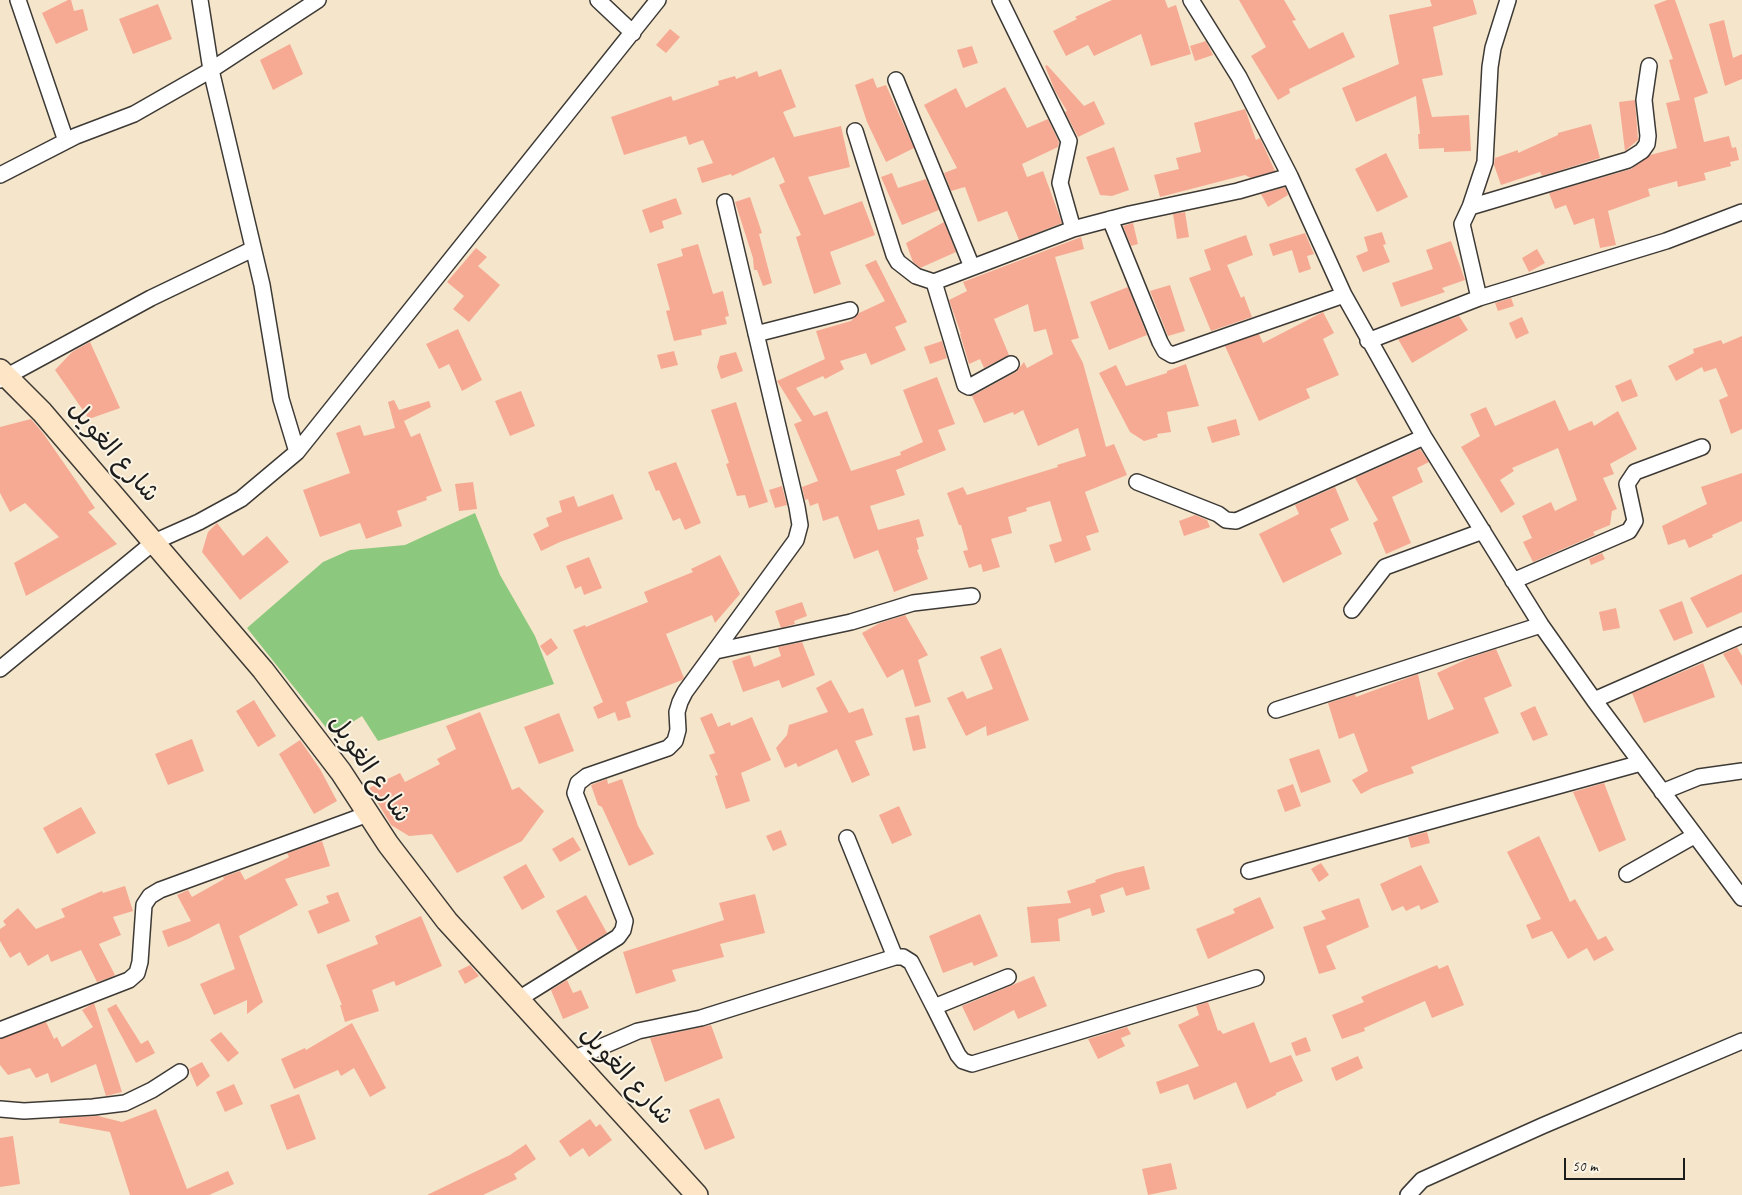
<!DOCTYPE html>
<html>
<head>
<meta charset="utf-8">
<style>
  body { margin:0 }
  #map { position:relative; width:1742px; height:1195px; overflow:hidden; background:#f5e5ca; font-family:Caveat,sans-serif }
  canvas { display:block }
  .scale { position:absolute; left:1564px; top:1158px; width:121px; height:22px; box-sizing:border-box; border:2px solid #1c1c1c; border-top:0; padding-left:6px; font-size:15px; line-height:18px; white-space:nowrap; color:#1c1c1c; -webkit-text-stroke:4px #fcf5e5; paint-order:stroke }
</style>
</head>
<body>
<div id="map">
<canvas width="1742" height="1195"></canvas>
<div class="scale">50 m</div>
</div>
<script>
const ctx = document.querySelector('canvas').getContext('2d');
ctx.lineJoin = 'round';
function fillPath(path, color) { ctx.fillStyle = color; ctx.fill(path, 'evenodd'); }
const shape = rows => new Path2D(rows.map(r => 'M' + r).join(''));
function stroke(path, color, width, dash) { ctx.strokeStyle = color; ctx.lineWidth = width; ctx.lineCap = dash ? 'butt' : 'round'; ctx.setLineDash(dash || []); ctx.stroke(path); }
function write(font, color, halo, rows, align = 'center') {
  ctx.font = font + ' Caveat,"Playpen Sans Arabic",sans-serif'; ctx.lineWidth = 4; ctx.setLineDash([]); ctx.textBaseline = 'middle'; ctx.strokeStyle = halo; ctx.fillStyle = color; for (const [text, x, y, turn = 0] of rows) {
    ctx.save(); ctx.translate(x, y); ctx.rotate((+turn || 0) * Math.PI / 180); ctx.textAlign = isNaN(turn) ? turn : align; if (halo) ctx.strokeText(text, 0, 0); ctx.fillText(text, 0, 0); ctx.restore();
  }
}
fillPath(shape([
  [475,513,500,575,535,636,554,684,378,741,362,716,332,735,247,628,323,562,350,550,405,545]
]), '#8cc97e');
fillPath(shape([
  [68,0,71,0,74,11,83,9,88,30,56,44,42,13],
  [1112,0,1165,0,1168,8,1176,5,1191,54,1151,66,1141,34,1094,56,1088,45,1066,56,1053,31,1077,19,1075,17],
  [1239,0,1284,0,1296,20,1292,21,1309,49,1343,32,1355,57,1289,89,1290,93,1278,100,1251,56,1266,47],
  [1430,0,1473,0,1477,14,1433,27,1443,75,1422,79,1432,117,1469,115,1471,151,1444,152,1444,148,1419,149,1418,134,1420,134,1416,96,1356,122,1342,88,1399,64,1389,15,1432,6],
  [1667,0,1675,0,1708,93,1694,98,1704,142,1729,136,1732,148,1736,147,1739,160,1730,162,1731,166,1704,173,1706,180,1678,187,1677,181,1648,189,1650,196,1608,211,1616,245,1600,248,1594,218,1574,225,1566,205,1555,209,1549,193,1631,169,1650,155,1677,148,1666,103,1680,100,1669,60,1673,59,1654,5],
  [158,4,172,39,133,54,119,19],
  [1724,20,1733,58,1742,54,1742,79,1725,86,1709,24],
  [670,29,680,37,666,53,656,45],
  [1206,41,1213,55,1195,61,1190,46],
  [290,44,303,74,273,90,260,60],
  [972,46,978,63,963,68,957,50],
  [1047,65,1084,106,1094,101,1105,124,1078,137,1065,112,1067,111,1055,91,1045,66],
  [781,69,796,107,783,112,794,137,841,126,850,167,808,177,824,215,862,201,875,235,830,252,841,284,814,294,796,237,801,235,779,185,785,182,774,157,732,176,731,174,702,183,697,168,713,163,703,140,689,145,686,136,624,155,611,117,671,96,673,101,719,85,718,81,735,76,736,79,757,71,759,77],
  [873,78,877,88,886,85,914,148,886,162,867,122,855,85],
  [1005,87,1027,128,1048,119,1059,142,1058,147,1022,164,1027,177,1043,171,1062,223,1019,240,1007,211,978,222,965,187,951,191,944,173,957,168,924,105,956,88,966,108],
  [1635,100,1638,140,1625,151,1619,102],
  [1245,109,1256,140,1260,138,1275,171,1251,178,1245,175,1160,197,1154,175,1179,169,1176,158,1201,152,1194,123],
  [1591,124,1600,158,1542,176,1540,172,1501,185,1494,165,1495,158,1518,150,1518,153,1558,135,1558,133],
  [1114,147,1129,190,1112,196,1100,195,1086,157],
  [1386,153,1408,197,1377,212,1355,169],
  [892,173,898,188,926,179,939,210,902,225,881,177],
  [1285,187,1288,195,1268,207,1261,194],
  [750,197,762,233,759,234,772,283,763,286,757,270,754,270,753,258,735,202],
  [676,198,682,214,662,221,664,228,650,233,642,210],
  [1185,212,1189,237,1177,239,1173,214],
  [944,222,956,252,920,268,913,262,906,243],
  [1133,223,1138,244,1131,246,1123,226],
  [1382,232,1386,244,1383,245,1390,262,1363,272,1356,256,1368,251,1364,237],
  [1305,233,1314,254,1307,256,1311,269,1299,273,1292,250,1273,256,1269,244],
  [1246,235,1253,255,1227,265,1241,298,1244,296,1252,317,1211,331,1189,278,1211,270,1204,250],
  [1081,237,1084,249,1055,257,1079,338,1071,340,1083,363,1106,447,1114,444,1127,475,1085,492,1099,532,1086,536,1091,550,1055,563,1049,545,1062,541,1050,501,1026,508,1027,511,1008,517,1012,533,991,539,1000,567,983,572,981,564,969,568,963,551,968,550,961,525,959,525,947,493,963,487,967,495,1058,467,1057,465,1086,456,1078,428,1038,446,1023,410,1014,415,1013,412,984,423,972,396,1016,372,1024,362,1027,368,1053,354,1046,329,1034,332,1028,304,994,319,1009,355,984,368,980,359,969,364,960,334,961,334,949,300,967,291,963,282],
  [1451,241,1465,280,1442,288,1445,292,1401,307,1392,283,1433,269,1426,250],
  [698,244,713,294,723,291,729,316,725,317,727,324,701,330,702,335,674,341,666,311,670,310,657,264,683,256,681,249],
  [476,248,487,257,478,266,500,285,469,322,453,309,464,296,447,282],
  [1537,249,1545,263,1529,272,1522,258],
  [876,260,907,322,895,327,906,350,871,365,866,353,840,361,844,369,825,379,823,376,796,388,814,416,827,411,851,471,901,455,900,452,923,442,903,390,937,377,955,424,938,430,946,450,896,470,905,495,870,506,878,530,919,519,924,536,916,538,919,549,917,550,928,579,894,592,878,550,854,559,838,516,823,521,818,503,810,506,808,499,805,500,802,487,818,481,794,424,802,421,777,381,825,359,816,331,851,321,859,313,885,301,865,265],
  [1170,285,1185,331,1168,336,1150,291],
  [1128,287,1147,335,1109,350,1090,302],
  [1511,298,1514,306,1498,311,1495,303],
  [1323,312,1334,333,1323,339,1339,375,1306,389,1310,398,1259,421,1225,346,1259,334,1263,343],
  [1459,316,1468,330,1412,363,1398,339],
  [1522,317,1529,333,1516,339,1509,323],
  [458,329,482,380,462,391,449,364,439,369,426,344],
  [1742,336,1742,429,1731,434,1719,400,1728,396,1716,368,1704,372,1702,367,1676,381,1668,366,1694,353,1693,349,1721,340,1723,344],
  [942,341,947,358,930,364,924,347],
  [90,342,120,408,89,419,55,370,72,352],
  [674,351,678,365,661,369,657,355],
  [736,352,743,371,721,379,717,367,720,356],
  [1186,364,1199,406,1167,412,1171,432,1157,434,1158,437,1144,441,1130,432,1099,373,1116,365,1126,386,1167,373,1167,371],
  [1631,379,1638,396,1622,402,1615,386],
  [521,391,535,426,510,436,495,401],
  [394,400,399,410,429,401,431,407,404,421,411,437,420,433,442,491,426,497,427,500,397,511,402,526,366,539,360,523,320,537,303,490,350,473,336,433,360,425,364,436,395,428,388,402],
  [1555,400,1569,431,1592,421,1594,426,1618,411,1637,449,1610,464,1614,474,1603,478,1617,509,1612,511,1610,525,1593,532,1595,535,1533,562,1523,542,1532,538,1522,516,1551,502,1555,511,1577,500,1558,448,1512,468,1514,471,1500,480,1515,504,1501,513,1461,447,1480,436,1470,414,1486,407,1495,426],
  [736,402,768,502,749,508,745,495,737,496,726,464,729,463,711,410],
  [31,419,43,433,95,508,88,512,117,544,26,596,14,563,59,537,25,503,10,512,0,493,0,427],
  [1236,419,1240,435,1212,443,1207,427],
  [1420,449,1429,462,1417,468,1423,482,1392,497,1411,543,1386,554,1373,523,1378,520,1355,478],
  [676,462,701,523,685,530,680,518,673,521,659,490,656,491,648,472],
  [1742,473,1742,521,1712,535,1713,537,1689,548,1685,539,1668,545,1662,526,1707,504,1701,487],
  [473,482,477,509,459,511,455,484],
  [782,486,787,505,775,508,769,490],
  [1335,487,1349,520,1330,529,1342,554,1283,583,1259,534,1299,514,1295,505],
  [613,494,623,519,560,542,541,551,533,534,549,526,546,518,562,512,559,501,574,496,578,507],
  [1195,515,1207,520,1210,527,1184,536,1179,521],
  [217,523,243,556,267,536,289,562,240,600,202,552,208,532],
  [1602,553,1605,559,1591,565,1589,559],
  [720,555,740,594,715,623,712,615,666,634,684,678,682,680,626,702,631,717,618,721,615,712,598,719,593,707,603,702,573,630,585,625,586,627,648,602,644,592,693,572,691,569],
  [589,557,602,588,584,595,581,586,575,589,566,566],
  [1742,574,1742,612,1707,628,1690,598],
  [1682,601,1693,633,1674,641,1659,610],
  [802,602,807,616,794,621,795,624,781,628,775,611],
  [1616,608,1620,628,1603,631,1599,612],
  [905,615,928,655,918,660,931,702,915,707,903,669,887,678,862,633,880,623],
  [551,638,558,648,547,656,540,646],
  [802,642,815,675,782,688,779,680,743,692,732,661,750,655,754,667,781,656,778,647],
  [1737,647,1742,656,1742,686,1723,654],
  [1001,648,1029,720,987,736,986,726,966,736,947,698,963,691,967,699,993,689,980,657],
  [1496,649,1512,686,1484,698,1499,733,1411,767,1414,773,1372,788,1361,794,1352,780,1368,771,1354,733,1339,739,1328,703,1355,694,1356,697,1418,674,1428,720,1454,709,1437,673,1469,658],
  [1703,663,1715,697,1644,723,1632,693],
  [831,680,849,713,863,708,873,735,855,741,870,775,852,783,837,749,798,767,796,763,785,768,776,748,787,735,789,725,828,712,816,688],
  [254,700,276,736,258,747,236,711],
  [1535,706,1548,735,1533,741,1520,713],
  [480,712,512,790,519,787,544,811,522,841,457,873,432,834,409,836,391,825,369,788,400,773,405,782,440,764,437,759,456,749,446,726],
  [559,713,574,751,539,764,524,727],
  [712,713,718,727,730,722,731,726,752,717,771,760,741,773,750,801,726,809,715,776,718,775,709,755,715,753,700,718],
  [919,715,926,748,913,751,905,718],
  [192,739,204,771,168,785,155,754],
  [300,740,320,769,337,801,314,814,279,754],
  [1319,749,1331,782,1301,793,1289,759],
  [607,779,608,784,622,779,638,826,654,854,629,866,602,807,598,805,591,785],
  [1604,783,1626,840,1599,852,1573,792],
  [1293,784,1301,806,1285,812,1277,790],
  [899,806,912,835,892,844,879,815],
  [81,807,96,833,57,854,43,828],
  [781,830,787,845,773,851,766,836],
  [1427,832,1430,843,1411,848,1408,837],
  [1539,836,1570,902,1575,899,1598,940,1606,936,1614,950,1594,961,1587,948,1568,959,1552,931,1532,939,1526,925,1541,919,1507,852],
  [573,837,581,850,560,862,552,849],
  [322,841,330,866,285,879,298,905,239,936,263,1002,247,1014,247,1000,214,1015,200,984,235,969,219,923,188,939,168,947,162,931,191,921,177,895,188,890,192,897,224,879,223,877,240,871,245,880,289,857,287,853],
  [1321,863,1329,875,1319,882,1311,869],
  [526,864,545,897,522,910,503,877],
  [1421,865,1439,902,1421,910,1419,905,1406,911,1403,906,1392,911,1380,884],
  [1144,866,1150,889,1126,896,1123,887,1100,895,1105,912,1092,916,1090,908,1058,919,1060,941,1031,943,1027,907,1071,903,1067,891,1096,882,1095,880,1115,873],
  [125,886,133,911,113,917,121,935,99,944,115,975,112,977,97,982,81,950,51,962,48,954,28,966,20,952,10,958,0,941,0,929,6,925,3,921,18,908,36,929,65,917,61,909,102,891,103,893],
  [338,892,350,921,318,934,308,911,329,903,326,896],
  [755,894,765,933,720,944,724,957,672,970,676,981,636,994,623,952,724,920,719,903],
  [586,895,607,933,578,951,556,911],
  [1260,897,1274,928,1208,959,1196,929,1235,913,1233,909],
  [1359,898,1369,927,1326,946,1336,969,1319,974,1303,927,1326,919,1321,911],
  [980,914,998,956,974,966,972,962,943,973,929,936],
  [421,916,442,966,396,986,394,981,372,990,379,1011,345,1022,340,1005,342,1005,326,965,378,944,375,936],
  [470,965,479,976,465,984,458,971],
  [1437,965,1439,969,1448,965,1464,1005,1432,1018,1425,1001,1364,1028,1365,1031,1342,1039,1332,1015,1364,1002,1361,997,1377,990],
  [1034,976,1047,1006,1018,1019,1014,1010,974,1031,962,1006],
  [567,980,573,993,581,990,589,1008,563,1019,551,990],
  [1208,1002,1218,1031,1220,1030,1223,1034,1254,1022,1270,1063,1291,1055,1303,1081,1276,1093,1276,1095,1247,1109,1236,1082,1194,1100,1188,1084,1160,1094,1156,1082,1199,1066,1178,1025,1199,1015,1196,1006],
  [94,1003,122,1092,106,1096,96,1064,51,1083,48,1073,36,1078,30,1068,8,1075,0,1065,0,1039,46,1022,54,1039,57,1037,62,1047,93,1027,82,1010],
  [116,1004,141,1044,148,1040,155,1053,136,1063,107,1009],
  [352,1023,386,1088,370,1097,354,1068,341,1076,338,1070,294,1089,281,1059,305,1048,306,1050],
  [711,1025,723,1058,665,1082,650,1038],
  [1127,1027,1131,1034,1121,1038,1125,1046,1098,1059,1088,1039],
  [221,1032,239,1053,228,1062,210,1040],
  [1306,1037,1311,1051,1296,1056,1291,1043],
  [1358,1056,1363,1068,1336,1081,1331,1068],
  [202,1062,210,1076,197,1087,189,1069],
  [234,1084,243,1104,225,1112,216,1092],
  [299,1094,316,1139,287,1150,270,1105],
  [719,1098,735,1138,705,1150,689,1110],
  [156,1109,187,1189,228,1171,234,1184,209,1195,130,1195,110,1132,59,1123,60,1118,98,1116,122,1122],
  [590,1119,596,1127,600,1124,612,1140,589,1157,583,1148,570,1157,559,1141],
  [13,1136,20,1184,0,1187,0,1138],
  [526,1144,536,1159,514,1174,517,1179,483,1195,427,1195,510,1155],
  [1171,1163,1177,1189,1148,1195,1142,1169]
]), '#f6aa94');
const street = shape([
  [18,0,66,141],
  [200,0,211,70,262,285,281,399,297,452],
  [598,0,633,33],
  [1000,0,1069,141,1060,183,1073,229],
  [1191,0,1239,77,1290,176,1344,295,1424,437,1541,625,1594,700,1742,898],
  [896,80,972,267],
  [855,131,894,255,898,262,916,276,934,282],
  [0,175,76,136,134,114,211,70,318,0],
  [1470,207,1628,160,1642,151,1647,144,1648,136,1644,100,1649,66],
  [1110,219,1160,342,1165,351,1172,355,1344,295],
  [1479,298,1666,241,1742,212],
  [756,334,850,310],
  [1368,341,1479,298,1462,224,1470,207,1485,162,1490,67,1493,48,1508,0],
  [1011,364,969,387,965,385,934,282,1073,229,1130,214,1238,191,1290,176],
  [0,380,151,298,253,249],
  [1137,482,1218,514,1226,520,1236,521,1424,437],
  [1513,581,1629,531,1635,521,1627,484,1635,472,1702,447],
  [1352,610,1385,567,1483,531],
  [716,651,851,622,913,603,972,596],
  [0,669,154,542,199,522,241,499,297,452,658,0],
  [1594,700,1742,635],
  [1276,710,1541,625],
  [1662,792,1699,777,1742,771],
  [847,838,895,957],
  [1249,871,1641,763],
  [1627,874,1694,836],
  [517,1000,618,937,623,930,625,921,575,793,578,783,587,776,668,748,675,741,678,730,677,712,680,702,685,692,796,540,800,525,797,507,725,202],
  [934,1007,958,1055,963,1061,972,1064,1256,978],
  [0,1030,129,980,137,973,140,962,144,905,150,896,160,890,368,814],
  [573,1059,638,1031,701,1018,895,957,903,957,911,962,934,1007,1008,977],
  [0,1109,24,1111,93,1107,125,1103,152,1090,180,1072],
  [1408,1195,1422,1180,1542,1126,1742,1041]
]);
const secondary = shape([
  [0,370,42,412,263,670,341,772,388,844,447,921,697,1195]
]);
stroke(street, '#3d3a36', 18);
stroke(secondary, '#3d3a36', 24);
stroke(street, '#fff', 15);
stroke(secondary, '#fde5c5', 21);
write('25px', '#1c1c1c', '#fcf5e5', [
  ["شارع الغويل",113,452,49],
  ["شارع الغويل",369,769,55],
  ["شارع الغويل",626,1076,47]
]);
</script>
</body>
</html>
